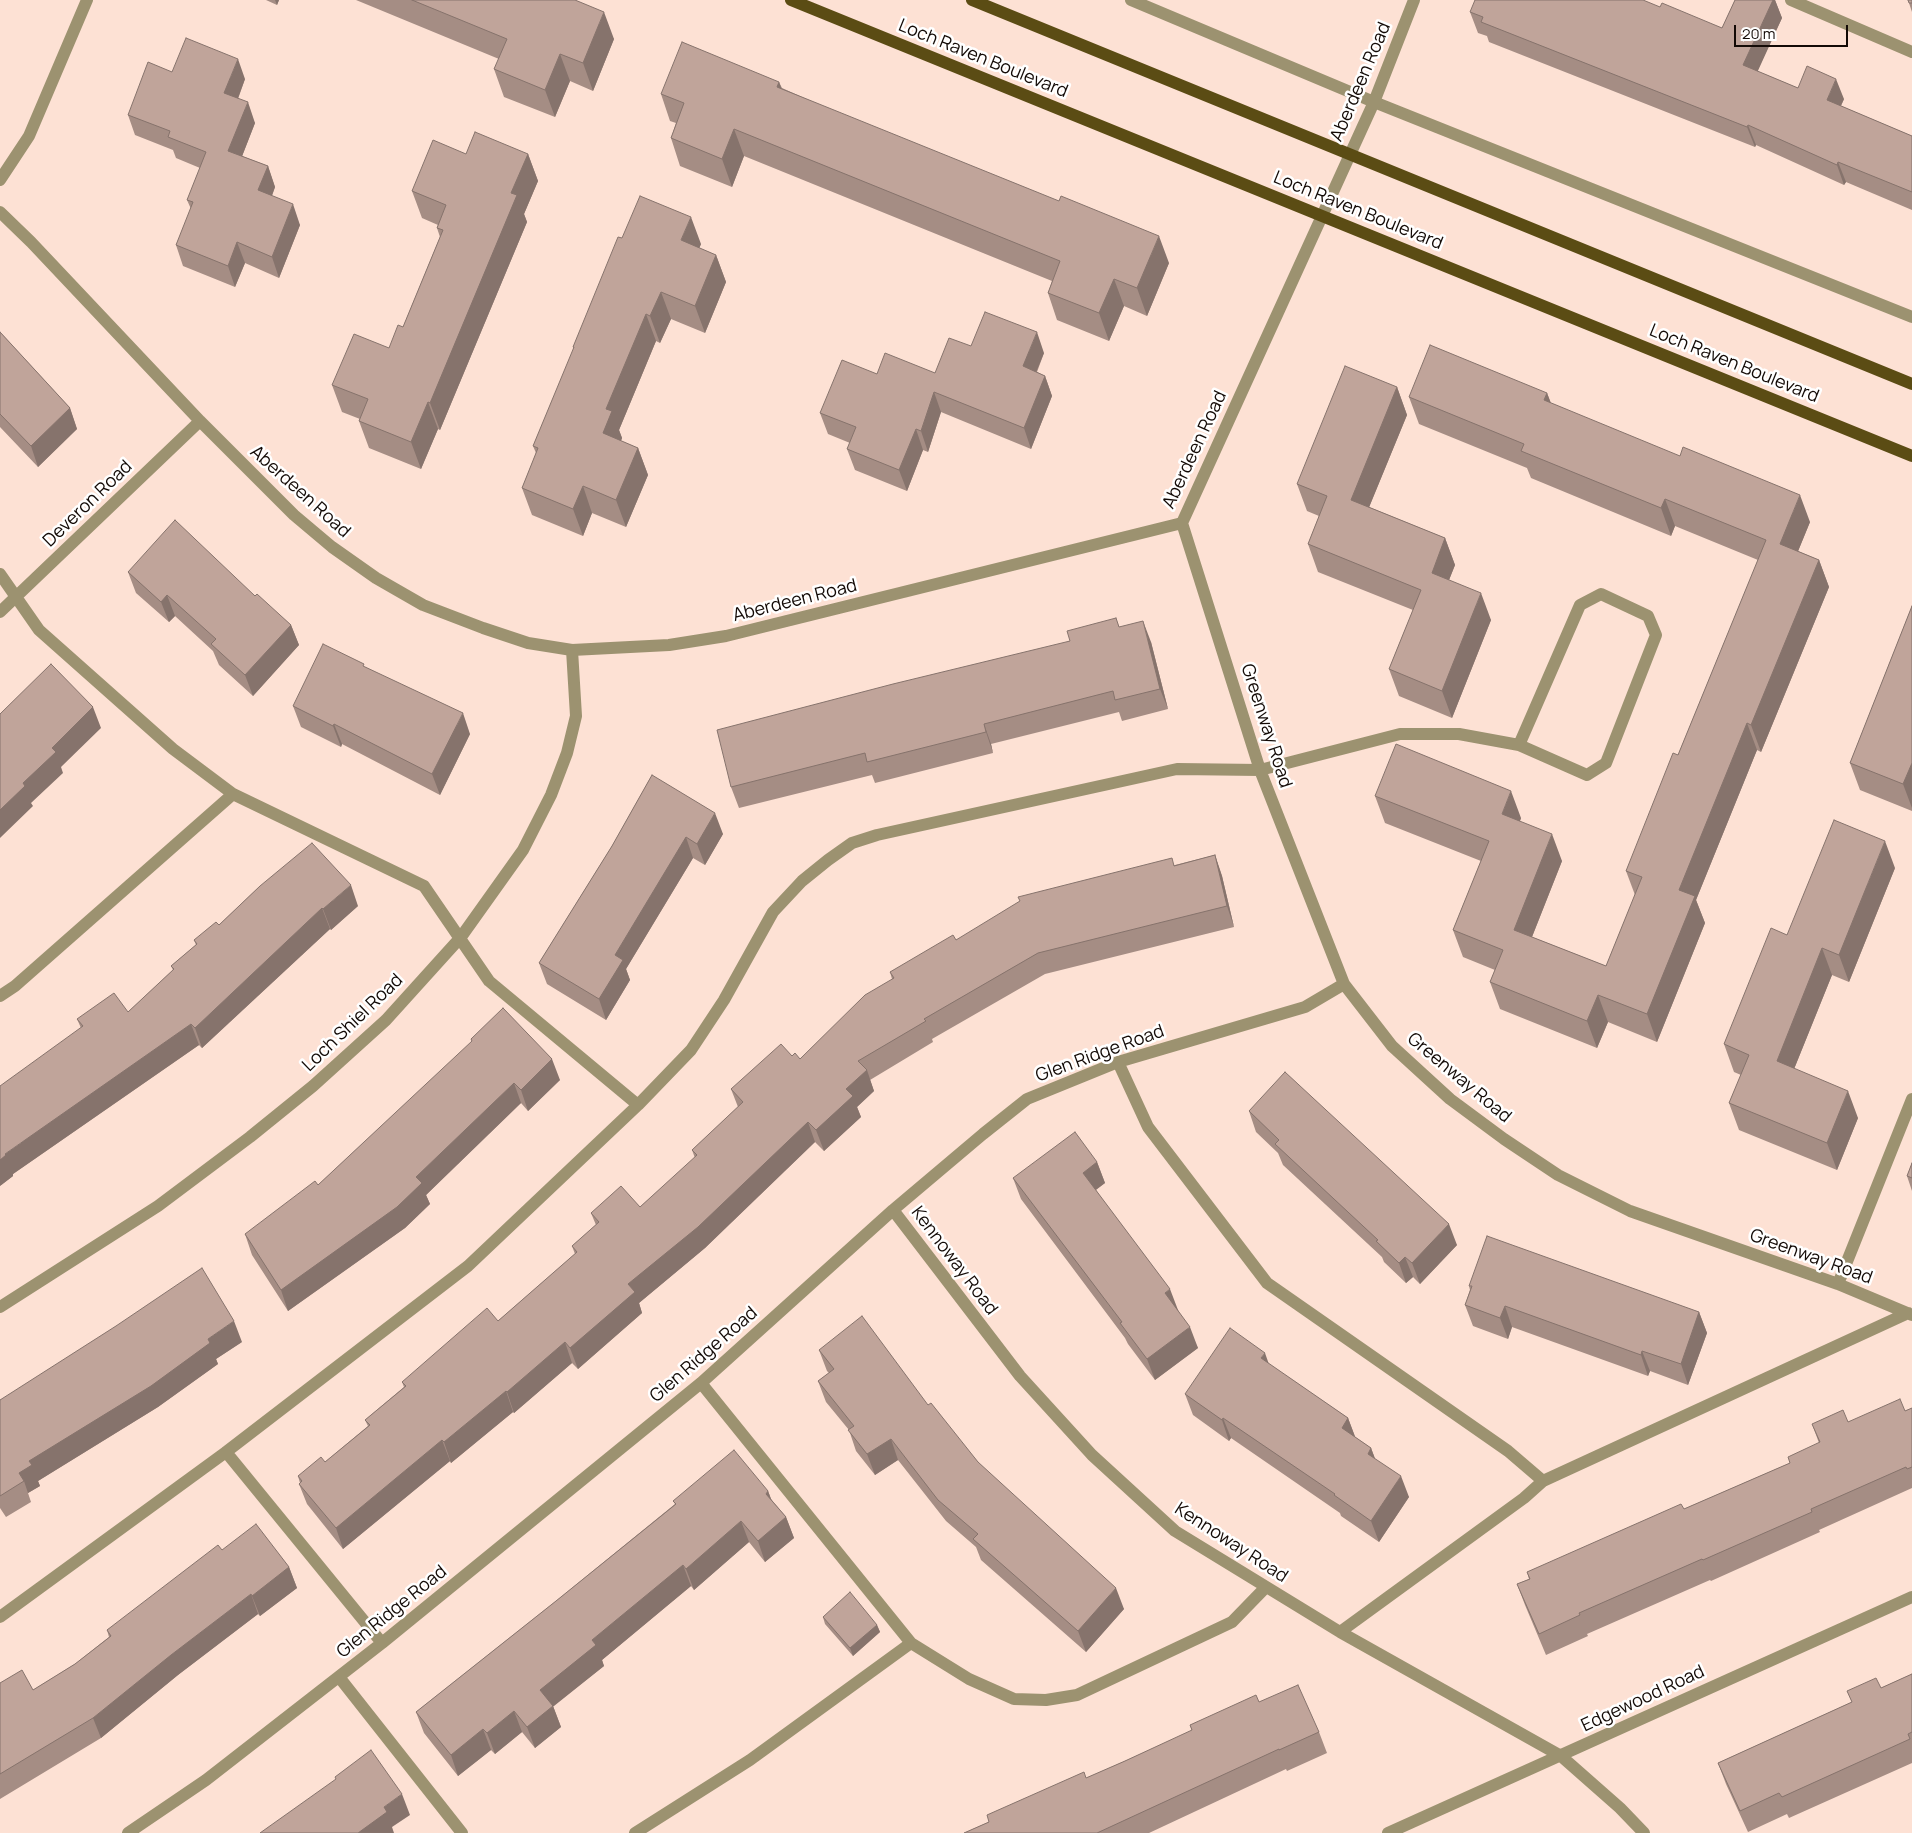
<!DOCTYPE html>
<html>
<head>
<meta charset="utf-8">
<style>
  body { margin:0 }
  #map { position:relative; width:1912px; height:1833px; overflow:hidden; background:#fde1d4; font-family:Manrope,sans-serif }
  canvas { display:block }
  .scale { position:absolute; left:1734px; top:25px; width:114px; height:22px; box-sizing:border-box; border:2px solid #130a06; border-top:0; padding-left:6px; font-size:15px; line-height:18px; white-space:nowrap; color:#130a06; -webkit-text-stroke:4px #fff; paint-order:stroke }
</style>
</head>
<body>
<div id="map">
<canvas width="1912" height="1833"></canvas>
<div class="scale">20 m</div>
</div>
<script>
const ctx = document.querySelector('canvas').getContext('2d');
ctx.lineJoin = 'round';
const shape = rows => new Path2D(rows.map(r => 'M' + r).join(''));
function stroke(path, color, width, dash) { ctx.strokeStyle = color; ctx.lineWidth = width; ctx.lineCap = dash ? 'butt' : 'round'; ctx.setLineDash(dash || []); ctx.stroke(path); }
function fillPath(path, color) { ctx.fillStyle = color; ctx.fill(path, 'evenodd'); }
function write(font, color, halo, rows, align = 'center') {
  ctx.font = font + ' Manrope,sans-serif'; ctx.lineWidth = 5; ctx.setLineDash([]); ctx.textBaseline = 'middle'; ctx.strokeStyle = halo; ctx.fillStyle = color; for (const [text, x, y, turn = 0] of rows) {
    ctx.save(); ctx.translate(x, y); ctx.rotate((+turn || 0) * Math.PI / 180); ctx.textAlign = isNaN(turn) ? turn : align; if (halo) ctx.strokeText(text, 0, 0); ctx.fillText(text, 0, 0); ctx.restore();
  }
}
stroke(shape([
  [1131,0,1374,102,1912,317],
  [1791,0,1912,52],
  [0,180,29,136,87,0],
  [0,212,31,242,200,421,294,515,332,547,376,578,423,605,483,628,528,643,572,650,669,645,726,636,1182,523],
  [1182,523,1260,770,1344,984,1392,1046,1450,1099,1504,1139,1558,1175,1630,1211,1838,1284,1912,1315],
  [1182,523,1374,102,1414,0],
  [0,574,39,630,173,749,233,794],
  [0,612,200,421],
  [0,996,15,986,233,794,424,886,489,981,638,1105],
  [1118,1062,1148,1127,1267,1283,1508,1451,1543,1481],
  [893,1210,1020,1376,1092,1455,1175,1531,1340,1632,1561,1756,1620,1808,1644,1833],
  [1838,1284,1912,1099],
  [0,1307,158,1206,250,1137,313,1086,386,1020,461,937,523,850,551,795,567,753,576,716,572,650],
  [701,1383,911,1643,969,1679,1014,1699,1046,1700,1077,1695,1232,1622,1265,1588],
  [226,1452,382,1643],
  [0,1617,226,1452,468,1266,638,1105,691,1050,724,1000,773,912,802,881,828,860,852,843,877,835,1177,769,1260,770,1400,734,1459,734,1519,745,1587,775,1606,763,1656,635,1648,616,1601,594,1580,605,1519,745],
  [1340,1632,1524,1498,1543,1481,1908,1313],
  [339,1677,462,1833],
  [128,1833,206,1780,382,1643,701,1383,893,1210,983,1134,1027,1099,1118,1062,1305,1007,1344,984],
  [635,1833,750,1760,911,1643],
  [1388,1833,1912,1597]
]), '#9c9270', 12);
stroke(shape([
  [791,0,1912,456],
  [972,0,1912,384]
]), '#5b4c14', 12);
fillPath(shape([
  [266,0,279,0,277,5],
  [356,0,575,0,614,39,593,91,570,81,555,117,504,97,494,69,499,59],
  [1735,0,1775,0,1782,18,1757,71,1798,88,1844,99,1841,106,1912,136,1912,210,1846,182,1844,185,1756,145,1755,147,1489,42,1487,36,1478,33,1470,12,1660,7,1722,28],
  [1912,0,1912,12,1909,3],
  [172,72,245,79,238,99,255,123,242,156,268,166,275,187,272,196,300,225,279,278,245,263,235,287,183,266,176,245,191,209,187,200,200,168,176,158,173,150,135,135,128,115],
  [779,82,782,88,1169,263,1147,316,1124,306,1109,341,1057,320,1048,293,1052,281,744,156,732,187,680,166,671,138,676,123,670,121,661,94],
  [466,154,528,154,538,181,524,214,527,222,440,430,438,429,421,469,369,448,359,421,360,419,342,412,332,385,389,348,403,327,440,237,437,228,438,225,422,218,412,191],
  [622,238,701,244,699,248,716,255,726,282,705,333,671,319,660,343,656,341,619,430,622,438,621,441,638,448,648,475,626,527,592,513,583,536,532,515,522,488,536,453,533,446,574,349,573,347],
  [0,332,70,408,77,429,38,467,0,427],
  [971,346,1044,353,1037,372,1045,376,1052,396,1031,449,941,412,928,452,923,450,907,491,855,470,847,449,850,443,828,434,820,413,877,374,935,373],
  [1397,387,1407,415,1369,507,1445,538,1455,565,1449,580,1491,620,1452,718,1399,696,1389,669,1413,610,1318,572,1308,544,1319,516,1307,511,1297,484],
  [1547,393,1551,403,1810,522,1798,551,1819,560,1829,587,1761,752,1757,750,1696,900,1705,923,1657,1042,1608,1022,1597,1048,1500,1009,1490,982,1495,970,1463,957,1453,930,1481,861,1385,823,1375,796,1521,818,1520,821,1562,861,1532,937,1606,966,1635,895,1626,871,1678,755,1758,560,1675,526,1671,536,1531,478,1527,468,1419,424,1409,397],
  [128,572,255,596,291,625,299,645,253,696,219,665,213,651,175,616,169,622,136,593],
  [1912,606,1912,811,1860,790,1850,763],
  [1116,618,1119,627,1151,642,1168,709,1122,721,1119,712,991,744,993,753,875,783,872,775,739,808,731,787,1070,641],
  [365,667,470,734,440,795,342,744,341,747,301,727,293,706],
  [652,775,723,834,705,865,693,858,626,969,630,980,606,1020,547,984,539,963,612,846],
  [1215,855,1222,876,1234,927,1045,974,932,1039,933,1042,870,1080,874,1091,857,1107,861,1117,824,1151,815,1142,705,1248,639,1303,642,1313,578,1369,572,1363,514,1413,513,1412,451,1463,450,1461,343,1549,307,1504,299,1484,300,1483,298,1476,325,1462,368,1426,365,1420,404,1387,402,1382,498,1321,575,1254,572,1246,596,1225,591,1213,640,1207,695,1158,692,1150,738,1107,731,1089,792,1056,800,1059,892,979,890,972,956,940,1175,865],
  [1895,868,1849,982,1832,975,1794,1069,1858,1118,1837,1170,1739,1130,1729,1103,1741,1075,1734,1072,1724,1044,1787,935],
  [260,886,358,906,331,930,330,929,202,1048,199,1045,13,1174,13,1176,0,1186,81,1028,77,1019,128,1012,173,970,171,966,196,945,194,940,219,925],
  [471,1039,560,1080,528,1111,521,1103,426,1195,430,1204,405,1228,288,1311,252,1255,245,1234,318,1185,472,1042],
  [1249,1111,1457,1245,1420,1284,1413,1277,1406,1283,1384,1262,1382,1257,1283,1165,1278,1153,1256,1132],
  [1097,1162,1105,1183,1096,1190,1178,1310,1198,1348,1155,1380,1128,1344,1125,1338,1021,1199,1013,1178],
  [1912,1163,1912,1191,1907,1176],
  [1469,1286,1699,1312,1707,1333,1688,1385,1650,1371,1648,1376,1512,1327,1508,1339,1473,1326,1465,1305,1470,1290],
  [242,1342,216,1359,218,1364,158,1407,38,1481,40,1486,28,1493,31,1502,6,1517,0,1508,0,1400],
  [819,1350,928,1405,978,1462,1124,1609,1086,1652,981,1560,976,1547,946,1521,898,1460,875,1475,856,1451,849,1430,826,1402,818,1381,829,1373,827,1371],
  [1269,1364,1348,1418,1355,1437,1371,1448,1375,1459,1409,1497,1379,1542,1341,1516,1340,1513,1231,1438,1229,1441,1193,1415,1185,1394],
  [1912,1408,1912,1488,1819,1530,1820,1532,1711,1581,1710,1580,1587,1634,1588,1636,1546,1655,1525,1605,1517,1584,1529,1579,1527,1572,1684,1509,1790,1463,1819,1443,1812,1424,1848,1422,1905,1411],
  [768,1491,771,1499,786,1517,794,1538,765,1562,749,1542,694,1590,691,1586,602,1660,604,1666,553,1706,561,1727,535,1748,522,1732,495,1754,491,1750,458,1776,424,1733,416,1712,556,1601,675,1504,673,1501],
  [222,1550,289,1567,297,1588,260,1616,258,1614,178,1675,101,1738,0,1799,0,1683,33,1690,75,1664,109,1637,107,1630],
  [823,1617,877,1625,880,1632,853,1656,825,1624],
  [1912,1674,1912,1763,1789,1818,1787,1814,1748,1832,1726,1784,1718,1763,1852,1702,1847,1691,1881,1688],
  [1259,1702,1319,1732,1327,1753,1287,1771,1286,1769,1149,1833,964,1833,1192,1731,1190,1725]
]), '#a58d84');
fillPath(shape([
  [275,0,279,0,277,5],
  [1773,0,1775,0,1782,18,1751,86,1743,65],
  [604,12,614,39,593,91,583,63],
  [560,54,570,81,555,117,545,90],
  [238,59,245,79,232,114,224,93],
  [1836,79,1844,99,1834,120,1827,100],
  [779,82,789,109,777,87],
  [248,102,255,123,236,172,228,151],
  [1748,125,1756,145,1755,147,1747,127],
  [734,129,744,156,732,187,722,159],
  [528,154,538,181,524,214,527,222,440,430,430,403,511,193],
  [1838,162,1846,182,1844,185,1837,165],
  [268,166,275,187,266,211,258,190],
  [293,204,300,225,279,278,272,257],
  [691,217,701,244,691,268,681,240],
  [1159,236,1169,263,1147,316,1137,288],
  [237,242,245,263,235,287,228,266],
  [716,255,726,282,705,333,695,306],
  [1114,279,1124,306,1109,341,1099,313],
  [661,292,671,319,660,343,650,316],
  [646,314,656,341,619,430,622,438,613,460,603,433,606,409],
  [1037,332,1044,353,1030,387,1023,366],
  [1045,376,1052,396,1031,449,1024,428],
  [1397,387,1407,415,1361,527,1351,500],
  [934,392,941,412,928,452,921,431],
  [1547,393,1557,420,1544,400],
  [428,402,438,429,421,469,411,442],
  [70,408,77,429,38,467,31,446],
  [916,429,923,450,907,491,899,470],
  [638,448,648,475,626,527,616,500],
  [583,486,592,513,583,536,573,509],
  [1800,495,1810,522,1790,571,1780,544],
  [1665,499,1675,526,1671,536,1661,508],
  [1445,538,1455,565,1441,600,1432,573],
  [1819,560,1829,587,1761,752,1751,725],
  [1481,593,1491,620,1452,718,1442,691],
  [167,595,175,616,169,622,161,602],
  [1143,621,1151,642,1168,709,1160,689],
  [291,625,299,645,253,696,245,675],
  [93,707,101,728,61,767,63,773,31,803,33,806,0,838,0,810,52,748],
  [463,713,470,734,440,795,432,774],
  [1747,723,1757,750,1696,900,1705,923,1657,1042,1647,1014,1679,890],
  [334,724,342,744,341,747,333,726],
  [984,724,991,744,993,753,986,732],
  [1912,763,1912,808,1903,784],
  [1511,791,1521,818,1512,841,1502,814],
  [715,813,723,834,705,865,697,844],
  [1552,834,1562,861,1524,957,1514,930],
  [686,837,693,858,626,969,630,980,606,1020,599,999,615,955],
  [1885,841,1895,868,1849,982,1839,955],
  [1215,855,1222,876,1234,927,1227,906],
  [351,885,358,906,331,930,323,909],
  [322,908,330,929,202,1048,195,1028],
  [1822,948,1832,975,1786,1089,1777,1061],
  [1598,995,1608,1022,1597,1048,1587,1021],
  [191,1024,199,1045,13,1174,13,1176,0,1186,0,1160,5,1154],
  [552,1059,560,1080,528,1111,521,1090],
  [867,1070,874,1091,857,1107,861,1117,824,1151,816,1130,846,1089],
  [514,1083,521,1103,426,1195,430,1204,405,1228,288,1311,281,1290,416,1177],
  [1848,1091,1858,1118,1837,1170,1827,1143],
  [808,1122,815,1142,705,1248,639,1303,642,1313,578,1369,570,1348,628,1284],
  [1097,1162,1105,1183,1090,1194,1083,1173],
  [1449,1224,1457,1245,1420,1284,1412,1263],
  [1405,1257,1413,1277,1406,1283,1399,1263],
  [1170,1289,1178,1310,1172,1314,1165,1293],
  [1505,1306,1512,1327,1508,1339,1500,1318],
  [1699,1312,1707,1333,1688,1385,1681,1364],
  [234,1321,242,1342,216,1359,218,1364,158,1407,38,1481,40,1486,28,1493,24,1481,19,1473,29,1461],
  [1190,1327,1198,1348,1155,1380,1147,1359],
  [565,1342,572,1363,514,1413,507,1392],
  [1642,1351,1650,1371,1648,1376,1641,1355],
  [1265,1353,1272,1373,1261,1358],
  [506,1391,513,1412,451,1463,444,1442],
  [1223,1418,1231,1438,1229,1441,1222,1420],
  [1348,1418,1356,1439,1342,1428],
  [891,1439,898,1460,875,1475,867,1454],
  [442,1440,450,1461,343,1549,336,1528],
  [1371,1448,1379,1469,1368,1454],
  [1401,1476,1409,1497,1379,1542,1371,1521],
  [768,1491,776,1512,766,1494],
  [786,1517,794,1538,765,1562,758,1541],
  [741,1521,749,1542,694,1590,686,1569],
  [683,1565,691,1586,602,1660,604,1666,549,1710,553,1706,561,1727,535,1748,527,1727,540,1690,592,1640],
  [289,1567,297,1588,260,1616,252,1596],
  [1116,1588,1124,1609,1086,1652,1078,1631],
  [251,1594,258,1614,178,1675,101,1738,93,1718,171,1655],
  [877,1625,880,1632,853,1656,850,1648],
  [514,1711,522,1732,495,1754,487,1733],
  [483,1729,491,1750,458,1776,451,1755],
  [402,1794,410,1815,392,1827,394,1833,358,1833,384,1807]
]), '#86736c');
const building = shape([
  [412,0,575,0,604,12,583,63,560,54,545,90,494,69,507,39,412,0],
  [1475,0,1643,0,1660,7,1662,3,1722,28,1735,0,1773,0,1743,65,1798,88,1807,66,1836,79,1827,100,1912,136,1912,192,1838,162,1837,165,1748,125,1747,127,1481,22,1483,17,1470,12,1475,0],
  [1908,0,1912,0,1912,3,1909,3,1908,0],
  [186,38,238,59,224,93,248,102,228,151,268,166,258,190,293,204,272,257,237,242,228,266,176,245,193,202,187,200,206,152,168,137,170,131,128,115,148,62,172,72,186,38],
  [682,42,779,82,777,87,1059,201,1061,196,1159,236,1137,288,1114,279,1099,313,1048,293,1060,261,734,129,722,159,671,138,684,103,661,94,682,42],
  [475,132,528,154,511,193,517,195,430,403,428,402,411,442,359,421,368,399,332,385,354,334,389,348,398,325,403,327,443,230,437,228,446,205,412,191,433,140,466,154,475,132],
  [640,196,691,217,681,240,716,255,695,306,661,292,650,316,646,314,606,409,612,411,603,433,638,448,616,500,583,486,573,509,522,488,538,448,533,446,574,347,573,347,618,237,622,238,640,196],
  [985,312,1037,332,1023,366,1045,376,1024,428,934,392,921,431,916,429,899,470,847,449,856,427,820,413,842,360,877,374,885,353,935,373,949,338,971,346,985,312],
  [0,332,70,408,31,446,0,414,0,332],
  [1430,345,1547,393,1544,400,1680,456,1683,447,1800,495,1780,544,1819,560,1751,725,1747,723,1679,890,1695,896,1647,1014,1598,995,1587,1021,1490,982,1503,950,1453,930,1489,841,1375,796,1396,744,1511,791,1502,814,1552,834,1514,930,1606,966,1642,877,1626,871,1673,753,1678,755,1766,540,1665,499,1661,508,1521,451,1524,444,1409,397,1430,345],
  [1345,366,1397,387,1351,500,1445,538,1432,573,1481,593,1442,691,1389,669,1421,590,1308,544,1327,496,1297,484,1345,366],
  [175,520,255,596,257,594,291,625,245,675,211,644,216,639,167,595,161,602,128,572,175,520],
  [1912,606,1912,763,1903,784,1850,763,1912,606],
  [1116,618,1119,627,1143,621,1160,689,1115,700,1113,691,984,724,986,732,867,762,865,753,731,787,717,730,893,684,1070,641,1067,631,1116,618],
  [323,644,364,664,363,666,463,713,432,774,334,724,333,726,293,706,323,644],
  [51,664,93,707,52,748,56,752,23,783,25,786,0,810,0,714,51,664],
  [652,775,715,813,697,844,686,837,615,955,623,960,599,999,539,963,612,846,652,775],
  [1834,820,1885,841,1839,955,1822,948,1777,1061,1848,1091,1827,1143,1729,1103,1749,1055,1724,1044,1771,928,1787,935,1834,820],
  [312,843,351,885,323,909,322,908,195,1028,191,1024,5,1154,6,1155,0,1160,0,1086,83,1026,77,1019,114,993,128,1012,174,969,171,966,197,944,194,940,216,922,219,925,260,886,312,843],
  [1215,855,1227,906,1038,953,924,1019,926,1021,858,1061,867,1070,846,1089,853,1096,816,1130,808,1122,698,1227,628,1284,635,1292,570,1348,565,1342,507,1392,506,1391,444,1442,442,1440,336,1528,299,1484,302,1481,298,1476,321,1457,325,1462,370,1425,365,1420,406,1386,402,1382,487,1308,498,1321,577,1252,572,1246,599,1222,591,1213,621,1186,640,1207,697,1155,692,1150,743,1102,731,1089,781,1044,792,1056,795,1053,800,1059,865,995,894,978,890,972,953,935,956,940,1020,901,1018,897,1172,858,1174,866,1215,855],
  [503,1008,552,1059,521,1090,514,1083,416,1177,422,1183,397,1207,281,1290,245,1234,315,1181,318,1185,472,1041,471,1039,503,1008],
  [1285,1072,1449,1224,1412,1263,1405,1257,1399,1263,1376,1241,1378,1240,1275,1144,1279,1140,1249,1111,1285,1072],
  [1075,1132,1097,1162,1083,1173,1170,1289,1165,1293,1190,1327,1147,1359,1120,1323,1122,1322,1013,1178,1075,1132],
  [1912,1163,1912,1178,1907,1176,1912,1163],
  [1487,1236,1699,1312,1681,1364,1642,1351,1641,1355,1505,1306,1500,1318,1465,1305,1472,1286,1469,1286,1487,1236],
  [202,1268,234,1321,208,1339,210,1343,151,1386,29,1461,32,1465,19,1473,24,1481,0,1496,0,1400,116,1326,202,1268],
  [862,1316,928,1405,931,1403,978,1462,1116,1588,1078,1631,973,1539,978,1534,938,1500,891,1439,867,1454,848,1430,854,1426,818,1381,834,1369,819,1350,862,1316],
  [1230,1328,1265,1353,1261,1358,1348,1418,1342,1428,1371,1448,1368,1454,1401,1476,1371,1521,1334,1495,1335,1494,1223,1418,1222,1420,1185,1394,1230,1328],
  [1900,1399,1905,1411,1912,1408,1912,1467,1907,1469,1906,1467,1811,1509,1812,1512,1703,1560,1702,1559,1579,1613,1580,1615,1539,1634,1517,1584,1530,1579,1527,1572,1681,1504,1684,1509,1790,1463,1788,1457,1820,1442,1812,1424,1843,1410,1848,1422,1900,1399],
  [734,1450,768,1491,766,1494,786,1517,758,1541,741,1521,686,1569,683,1565,592,1640,596,1645,540,1690,553,1706,527,1727,514,1711,487,1733,483,1729,451,1755,416,1712,556,1601,676,1504,673,1501,734,1450],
  [256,1524,289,1567,252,1596,251,1594,171,1655,93,1718,0,1774,0,1683,22,1670,33,1690,75,1664,111,1636,107,1630,218,1545,222,1550,256,1524],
  [850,1592,877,1625,850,1648,823,1617,850,1592],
  [1912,1674,1912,1732,1908,1734,1910,1739,1782,1797,1779,1793,1740,1811,1718,1763,1852,1702,1847,1691,1876,1678,1881,1688,1912,1674],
  [1298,1685,1319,1732,1279,1750,1279,1749,1097,1833,964,1833,989,1822,987,1815,1084,1772,1086,1778,1125,1761,1192,1730,1190,1725,1256,1695,1259,1702,1298,1685],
  [371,1750,402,1794,384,1807,387,1812,358,1833,260,1833,336,1779,335,1777,371,1750]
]);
fillPath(building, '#c0a49a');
stroke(building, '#86736c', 1);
write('18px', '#130a06', '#fff', [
  ["Loch Raven Boulevard",983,59,22],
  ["Aberdeen Road",1361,82,-67],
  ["Loch Raven Boulevard",1358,211,22],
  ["Loch Raven Boulevard",1734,364,22],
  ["Aberdeen Road",1195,450,-65],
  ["Aberdeen Road",300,492,42],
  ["Deveron Road",88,504,-44],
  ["Aberdeen Road",795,601,-14],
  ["Greenway Road",1266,726,72],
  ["Loch Shiel Road",353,1023,-44],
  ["Glen Ridge Road",1100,1054,-20],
  ["Greenway Road",1459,1078,40],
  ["Greenway Road",1811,1257,20],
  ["Kennoway Road",954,1261,53],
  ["Glen Ridge Road",704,1355,-41],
  ["Kennoway Road",1231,1543,33],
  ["Glen Ridge Road",392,1612,-39],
  ["Edgewood Road",1643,1699,-25]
]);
</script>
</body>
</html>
